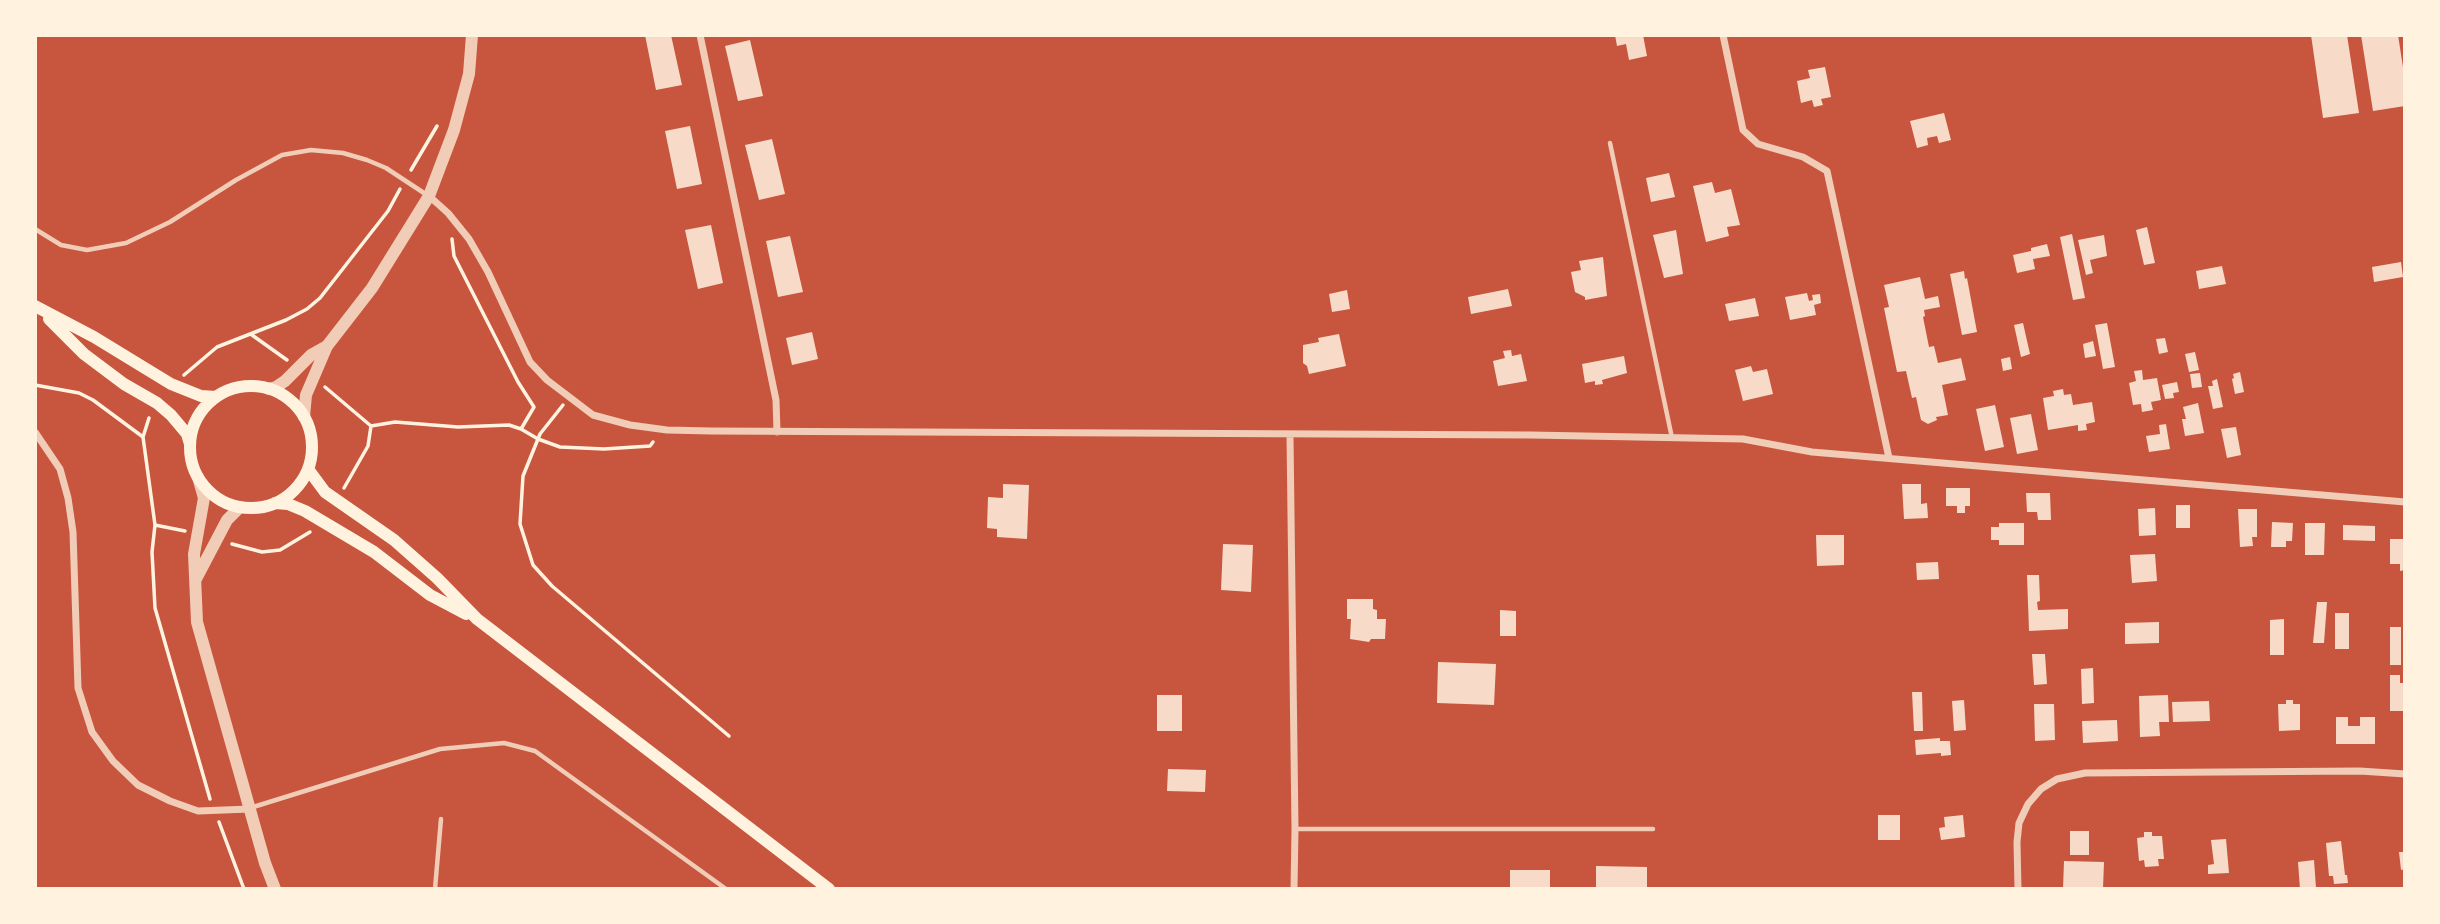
<!DOCTYPE html>
<html>
<head>
<meta charset="utf-8">
<style>
  body { margin:0 }
  #map { position:relative; width:2440px; height:924px; overflow:hidden; background:#c8553d; font-family:Overpass,sans-serif }
  canvas { display:block }
  .frame { position:absolute; inset:0; border:37px solid #fff3e0; pointer-events:none }
</style>
</head>
<body>
<div id="map">
<canvas width="2440" height="924"></canvas>
<div class="frame"></div>
</div>
<script>
const ctx = document.querySelector('canvas').getContext('2d');
ctx.lineJoin = 'round';
function fillPath(path, color) { ctx.fillStyle = color; ctx.fill(path, 'evenodd'); }
const shape = rows => new Path2D(rows.map(r => 'M' + r).join(''));
function stroke(path, color, width, dash) { ctx.strokeStyle = color; ctx.lineWidth = width; ctx.lineCap = dash ? 'butt' : 'round'; ctx.setLineDash(dash || []); ctx.stroke(path); }
fillPath(shape([
  [645,35,671,35,682,85,656,90],
  [1615,35,1643,35,1647,56,1629,60,1626,44,1617,46],
  [2311,35,2347,35,2359,113,2323,118],
  [2361,35,2398,35,2405,80,2405,106,2373,111],
  [750,40,763,96,738,101,725,46],
  [1825,67,1831,97,1821,99,1823,105,1814,107,1812,100,1801,103,1797,81,1810,78,1808,70],
  [1944,113,1951,140,1939,143,1937,136,1927,138,1928,145,1917,148,1910,121],
  [690,126,702,184,677,189,665,131],
  [772,139,785,194,759,200,745,145],
  [1669,173,1675,197,1651,202,1646,178],
  [1712,182,1715,193,1731,189,1740,225,1727,227,1729,236,1706,242,1693,186],
  [711,225,723,283,698,289,685,230],
  [2147,227,2155,263,2144,265,2136,230],
  [1676,230,1683,274,1664,278,1653,235],
  [2072,234,2085,298,2073,300,2060,237],
  [2104,235,2107,256,2090,260,2093,273,2086,275,2078,240],
  [790,236,803,292,778,297,766,241],
  [2047,244,2050,256,2033,259,2035,269,2017,273,2013,255,2031,251,2031,248],
  [1603,257,1607,296,1585,300,1585,297,1575,292,1571,272,1581,270,1579,261],
  [2401,262,2403,277,2374,282,2372,267],
  [2222,266,2226,284,2199,289,2196,271],
  [1964,271,1965,279,1967,278,1977,332,1962,335,1950,274],
  [1920,277,1925,299,1938,296,1940,307,1924,310,1925,316,1923,317,1929,347,1934,346,1938,363,1961,358,1966,380,1942,385,1948,415,1936,417,1937,420,1928,424,1921,420,1916,397,1912,398,1906,371,1897,372,1884,308,1889,307,1884,285],
  [1508,289,1512,306,1471,314,1468,297],
  [1347,290,1350,309,1332,312,1329,294],
  [1807,293,1809,301,1813,300,1812,295,1820,294,1821,303,1814,305,1816,315,1790,320,1785,297],
  [1755,298,1759,316,1729,321,1725,304],
  [2023,323,2030,354,2021,357,2014,325],
  [2107,323,2115,367,2103,369,2095,325],
  [812,332,818,359,792,365,786,338],
  [1339,334,1346,366,1309,374,1307,366,1303,363,1303,345,1319,342,1318,338],
  [2165,338,2168,352,2159,354,2156,339],
  [2093,341,2096,356,2085,358,2083,344],
  [1511,350,1512,356,1521,354,1527,381,1498,386,1493,361,1505,358,1503,351],
  [2195,352,2199,370,2189,372,2185,354],
  [1624,356,1627,373,1602,380,1603,384,1595,385,1595,381,1585,383,1582,364],
  [2010,357,2012,369,2003,371,2001,359],
  [1751,366,1753,372,1767,369,1773,394,1743,401,1735,370],
  [2142,370,2143,380,2157,378,2161,400,2151,402,2153,410,2142,412,2141,404,2133,405,2129,383,2136,381,2134,371],
  [2240,372,2244,392,2235,394,2232,379,2234,378,2233,374],
  [2200,373,2202,387,2192,388,2190,374],
  [2217,379,2223,407,2213,409,2208,386,2213,386,2212,381],
  [2177,382,2179,392,2173,393,2174,398,2165,399,2162,385],
  [2063,389,2064,395,2071,394,2073,405,2092,402,2095,422,2086,424,2087,430,2078,431,2078,425,2048,430,2043,398,2054,396,2053,391],
  [2198,403,2204,433,2185,436,2182,419,2186,419,2183,407],
  [1995,405,2004,447,1985,451,1976,409],
  [2031,414,2038,450,2017,454,2010,418],
  [2166,424,2170,449,2149,452,2146,436,2160,434,2159,425],
  [2236,427,2241,455,2227,458,2221,429],
  [1003,484,1029,485,1027,539,997,537,997,529,987,528,988,497,1003,498],
  [1902,484,1921,484,1921,504,1927,503,1928,518,1904,519],
  [1946,488,1970,488,1970,506,1965,506,1965,513,1957,513,1957,506,1946,506],
  [2026,493,2050,493,2051,520,2038,520,2037,512,2027,512],
  [2176,505,2190,505,2190,528,2176,528],
  [2155,508,2156,535,2139,536,2138,509],
  [2238,509,2257,509,2257,537,2252,537,2253,546,2240,547],
  [2272,522,2293,523,2292,541,2286,541,2286,547,2271,547],
  [1999,523,2024,523,2024,545,1999,545,1999,540,1991,540,1991,527,1999,527],
  [2305,523,2325,523,2324,555,2305,555],
  [2343,525,2375,526,2375,541,2343,540],
  [1816,535,1844,535,1844,565,1817,566],
  [2390,539,2405,539,2405,570,2400,571,2400,564,2390,564],
  [1223,544,1253,545,1251,592,1221,590],
  [2155,554,2157,581,2132,583,2130,555],
  [1938,562,1939,579,1917,580,1916,563],
  [2027,575,2039,575,2040,601,2037,602,2038,610,2068,609,2068,629,2029,631],
  [1347,599,1373,599,1373,609,1377,610,1377,619,1386,619,1385,639,1371,639,1369,642,1350,639,1351,619,1347,619],
  [2317,602,2327,602,2324,643,2313,643],
  [1500,610,1516,611,1516,636,1500,636],
  [2335,613,2349,613,2349,649,2335,649],
  [2284,619,2284,655,2270,655,2270,620],
  [2159,622,2159,643,2125,644,2125,623],
  [2390,627,2401,627,2401,665,2390,665],
  [2032,654,2045,654,2047,684,2034,685],
  [1438,662,1496,664,1494,705,1437,703],
  [2093,668,2094,703,2082,704,2081,669],
  [2390,675,2400,675,2400,683,2405,683,2405,711,2390,711],
  [1912,692,1922,692,1923,731,1914,731],
  [1157,695,1182,695,1182,731,1157,731],
  [2168,695,2169,722,2159,722,2160,736,2140,737,2139,696],
  [1964,700,1966,730,1954,731,1952,701],
  [2286,700,2293,700,2293,704,2300,704,2300,730,2279,731,2278,704,2286,704],
  [2209,701,2210,721,2173,722,2172,702],
  [2034,704,2054,704,2055,740,2035,741],
  [2336,717,2348,717,2348,726,2360,726,2360,717,2375,717,2375,744,2336,744],
  [2117,720,2118,741,2083,743,2082,721],
  [1940,738,1940,741,1950,741,1951,755,1941,756,1941,753,1916,755,1915,740],
  [1168,769,1206,770,1205,792,1167,791],
  [1878,815,1900,815,1900,840,1878,840],
  [1963,815,1965,837,1941,840,1939,828,1945,827,1944,817],
  [2070,831,2089,831,2089,855,2070,855],
  [2144,832,2152,832,2152,836,2162,836,2164,859,2158,859,2159,866,2145,867,2144,860,2139,861,2137,838,2144,837],
  [2226,839,2229,873,2208,874,2208,865,2214,864,2211,840],
  [2341,841,2345,875,2347,875,2348,883,2334,884,2333,876,2329,876,2326,843],
  [2399,852,2405,852,2405,869,2401,870],
  [2314,860,2316,888,2300,889,2298,862],
  [2064,861,2104,862,2103,889,2063,889],
  [1596,866,1647,867,1647,889,1596,889],
  [1510,870,1550,870,1550,889,1510,889]
]), '#f7dbc8');
stroke(shape([
  [411,170,437,126],
  [252,335,287,360],
  [184,375,217,347,286,320,307,309,320,298,388,211,400,189],
  [35,385,79,393,93,400,143,437],
  [325,387,371,426,395,422,458,427,509,425,521,429,534,407,518,382,454,256,452,239],
  [563,405,540,434,523,476,520,524,533,565,552,586,729,736],
  [149,418,143,437,155,525,152,552,155,608,210,799],
  [521,429,538,439,560,447,604,449,650,446,653,442],
  [344,488,368,446,371,426],
  [155,525,185,531],
  [232,544,262,552,280,550,310,532],
  [219,822,244,889]
]), '#fff3e0', 3.5);
stroke(shape([
  [1610,143,1672,438],
  [35,229,61,245,87,250,126,243,170,222,236,180,282,155,311,150,343,153,367,160,386,168,427,195],
  [250,808,440,749,504,743,535,751,726,889],
  [1295,829,1653,829],
  [435,889,441,819]
]), '#f1ccb7', 4.5);
stroke(shape([
  [700,35,776,400,777,432],
  [1723,35,1743,130,1758,144,1803,157,1827,171,1889,458],
  [429,196,448,213,469,239,488,272,530,362,547,380,593,415,630,425,667,430,711,431,1531,435,1743,439,1812,452,2405,502],
  [35,432,60,469,68,498,73,532,78,688,92,732,113,761,138,785,170,801,198,811,250,809],
  [1290,436,1295,829,1294,889],
  [2018,889,2017,842,2019,823,2028,804,2041,789,2057,779,2085,773,2360,771,2405,774]
]), '#f1ccb7', 7);
stroke(shape([
  [269,389,276,387,285,381,311,355,327,346],
  [304,417,306,395,327,346,372,288,429,196,454,130,469,74,472,35],
  [198,477,204,498,194,554,197,622,265,863,275,889],
  [196,579,227,520,240,507]
]), '#f1ccb7', 12);
stroke(shape([
  [35,306,94,337,171,384,201,396,216,397],
  [49,319,84,354,124,384,157,403,171,415,187,434,190,444],
  '190 447a61 61 0 1 1 122 0a61 61 0 1 1-122 0Z',
  [308,469,325,492,394,540,437,578,477,619,829,889],
  [275,503,288,504,305,511,374,552,430,595,466,614]
]), '#fff3e0', 12);
</script>
</body>
</html>
